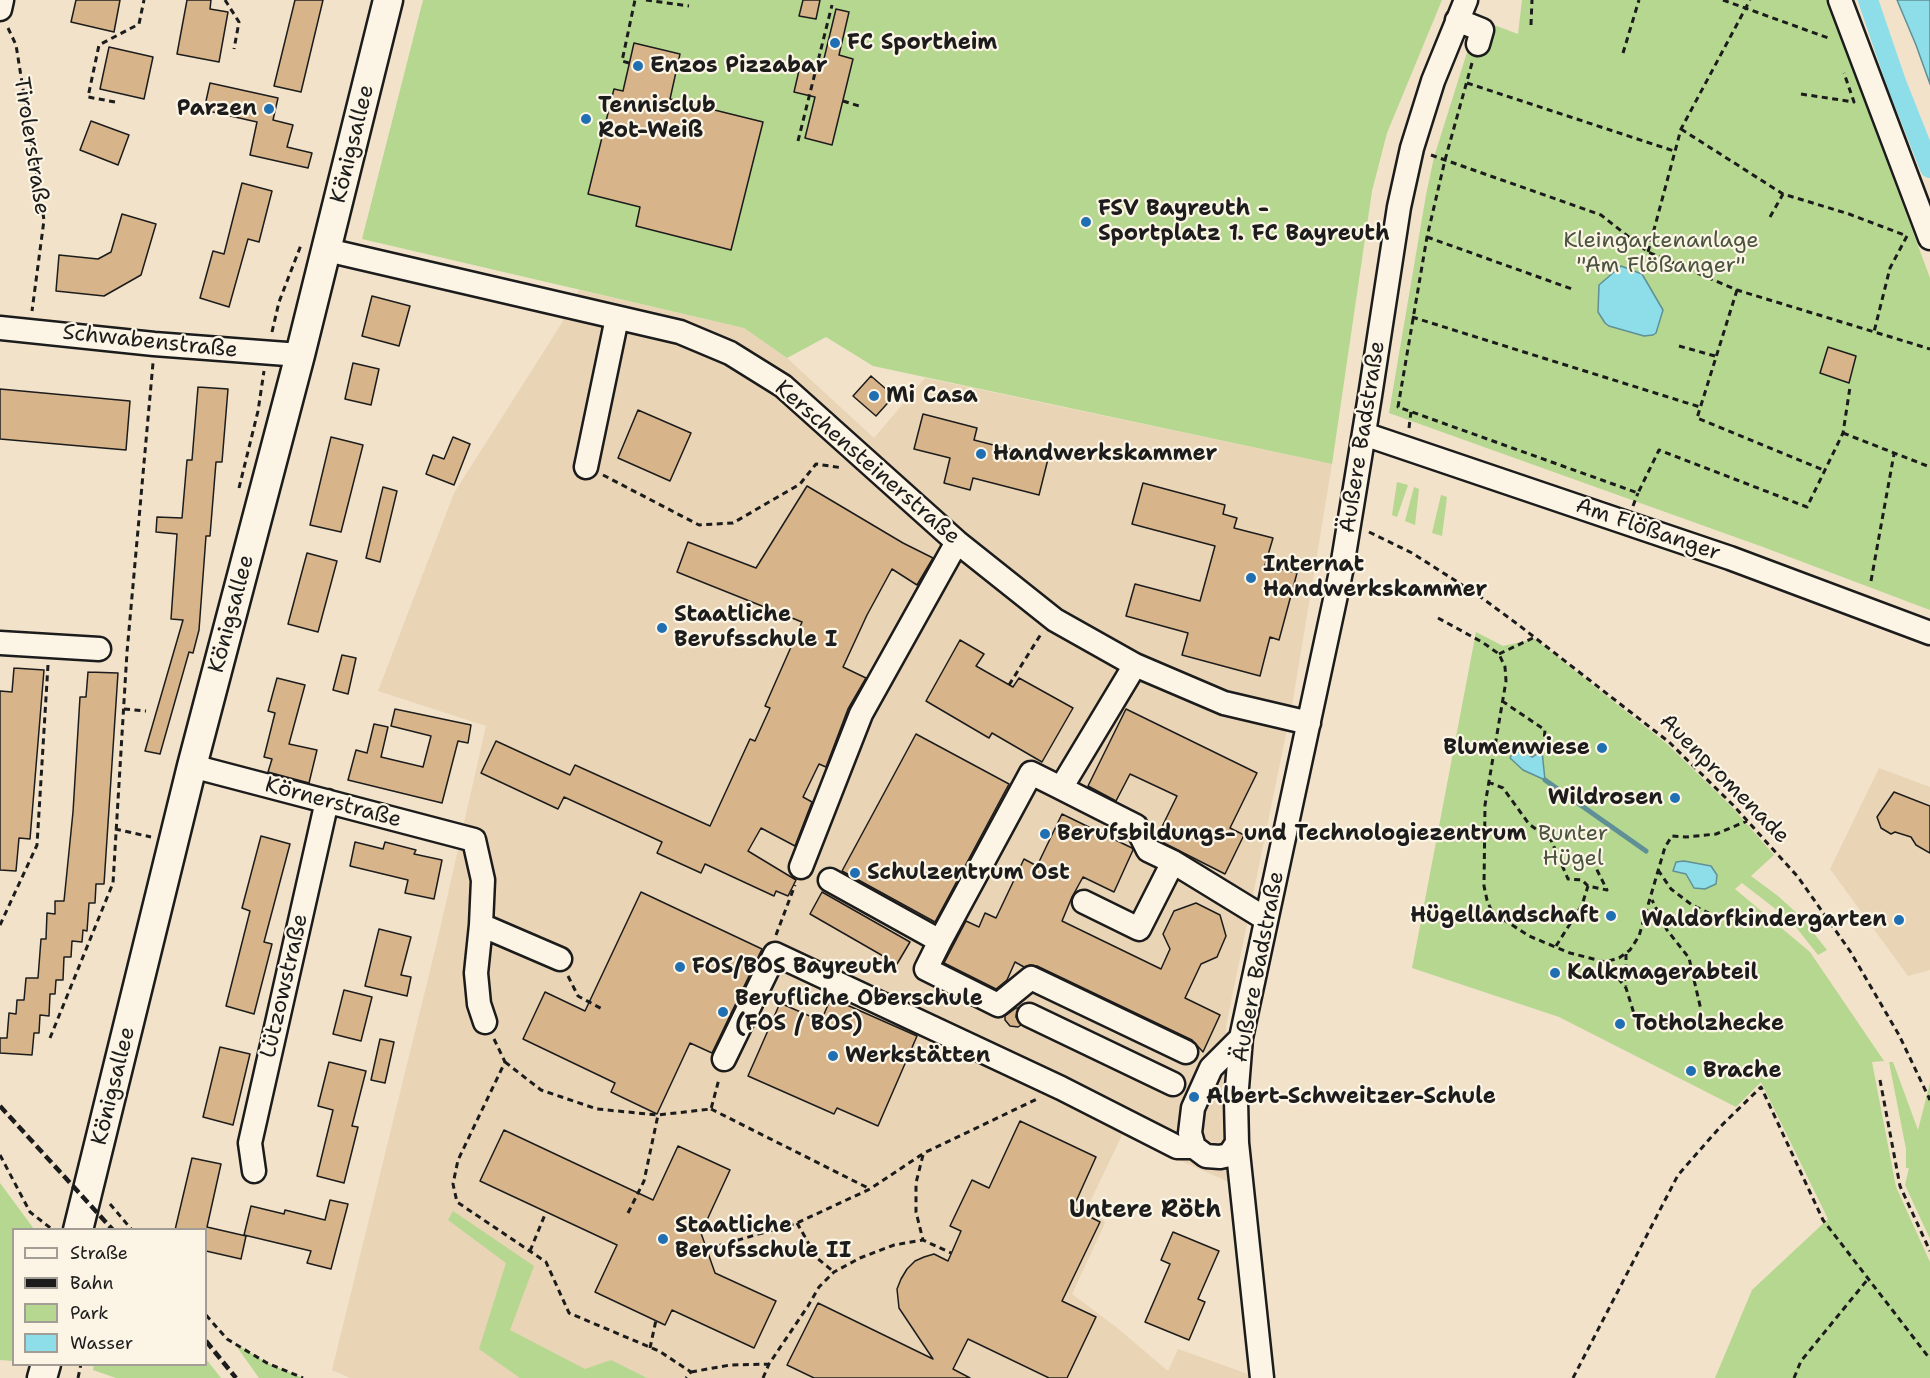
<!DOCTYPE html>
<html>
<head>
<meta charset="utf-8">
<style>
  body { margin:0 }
  #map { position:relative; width:1930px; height:1378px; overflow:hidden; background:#f1e2c9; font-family:"Shantell Sans",sans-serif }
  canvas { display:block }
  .legend { position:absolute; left:12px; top:1228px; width:195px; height:138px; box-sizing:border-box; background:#fcf5e5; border:2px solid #a29e95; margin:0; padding:8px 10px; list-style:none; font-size:18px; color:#1c1c1c }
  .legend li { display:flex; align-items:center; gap:12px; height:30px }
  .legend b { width:30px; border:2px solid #a29e95 }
</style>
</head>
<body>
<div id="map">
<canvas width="1930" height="1378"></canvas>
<ul class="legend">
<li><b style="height:8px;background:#fcf5e5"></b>Straße</li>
<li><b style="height:8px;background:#1c1c1c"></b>Bahn</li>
<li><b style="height:16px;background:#b5d790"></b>Park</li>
<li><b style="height:16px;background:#8ddee9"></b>Wasser</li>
</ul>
</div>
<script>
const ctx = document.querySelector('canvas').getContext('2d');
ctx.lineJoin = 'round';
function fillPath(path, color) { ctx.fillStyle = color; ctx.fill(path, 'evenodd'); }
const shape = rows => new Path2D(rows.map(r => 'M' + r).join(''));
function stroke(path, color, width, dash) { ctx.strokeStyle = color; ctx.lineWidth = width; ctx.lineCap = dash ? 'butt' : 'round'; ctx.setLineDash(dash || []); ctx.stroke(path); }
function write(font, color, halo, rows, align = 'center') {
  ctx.font = font + ' "Shantell Sans",sans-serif'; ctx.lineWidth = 4.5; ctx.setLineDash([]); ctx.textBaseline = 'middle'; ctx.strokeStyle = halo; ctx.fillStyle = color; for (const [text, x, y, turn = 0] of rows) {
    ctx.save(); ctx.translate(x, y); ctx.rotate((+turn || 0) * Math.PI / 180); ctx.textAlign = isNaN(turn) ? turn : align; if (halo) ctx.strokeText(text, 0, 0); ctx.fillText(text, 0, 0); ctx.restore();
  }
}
fillPath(shape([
  [579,290,744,328,787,358,874,438,925,378,1332,464,1293,700,1226,1026,1229,1182,1122,1135,1090,1202,1105,1223,1072,1294,1116,1327,1168,1371,1178,1349,1248,1374,1248,1378,350,1378,332,1370,437,942,486,726,378,691,454,493,560,326],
  [1879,768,1930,787,1930,970,1908,976,1830,869]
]), '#e9d4b6');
fillPath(shape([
  [423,0,1442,0,1387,133,1372,191,1332,464,873,366,826,337,787,358,744,328,362,239],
  [1522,0,1827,0,1930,278,1930,610,1763,547,1389,413,1426,195,1434,157,1475,27,1478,19,1518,34],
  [1397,482,1408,485,1397,517,1392,515],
  [1414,487,1419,489,1415,525,1405,521],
  [1441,495,1447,497,1442,536,1432,533],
  [1476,632,1503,646,1535,639,1667,744,1732,807,1774,855,1751,876,1778,896,1801,917,1827,950,1818,955,1795,926,1773,907,1742,883,1735,889,1810,952,1884,1061,1872,1062,1896,1187,1930,1262,1930,1378,1715,1378,1752,1290,1828,1219,1761,1082,1736,1107,1559,1017,1412,968],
  [1889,1062,1893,1062,1918,1130,1930,1083,1930,1239,1905,1185,1909,1168,1906,1168,1906,1149],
  [0,1183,34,1229,14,1230,13,1361,0,1360],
  [453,1211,534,1266,510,1330,585,1369,611,1360,647,1378,520,1378,479,1349,506,1263,448,1220],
  [234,1343,267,1363,303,1378,259,1378],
  [206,1359,221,1378,116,1378,93,1370,94,1365,206,1364]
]), '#b5d790');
const water = shape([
  [1897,0,1930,0,1930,84,1916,45,1897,0],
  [1621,266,1642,274,1663,310,1656,333,1653,335,1644,336,1609,326,1605,323,1598,312,1599,285,1621,266],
  [1542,751,1545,780,1523,770,1510,758,1513,752,1524,752,1532,757,1542,751],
  [1684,861,1711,866,1717,875,1716,884,1705,889,1694,888,1686,874,1673,871,1676,862,1684,861]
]);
fillPath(water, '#8ddee9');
stroke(water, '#609097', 1.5);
stroke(shape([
  [1545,780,1646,851]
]), '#609097', 5);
stroke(shape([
  [1868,0,1896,82,1930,168]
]), '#8ddee9', 20);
const building = shape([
  [76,0,120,0,114,32,71,22,76,0],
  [187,0,211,0,210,9,228,12,219,62,177,54,187,0],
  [295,0,323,0,301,92,274,86,295,0],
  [803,0,820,0,816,19,799,16,803,0],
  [836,9,849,12,839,55,853,59,832,145,805,138,815,97,794,92,801,62,822,67,836,9],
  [634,43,680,54,670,99,763,122,731,250,636,226,640,207,588,194,614,89,623,91,634,43],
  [109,47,153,57,144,99,100,89,109,47],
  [210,83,278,98,273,120,293,125,287,147,312,153,308,168,250,155,257,122,204,110,210,83],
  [91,121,129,135,118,165,80,150,91,121],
  [242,183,272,191,259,242,248,239,229,307,200,298,213,251,224,254,242,183],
  [122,214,156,224,141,275,104,296,56,291,59,255,98,259,111,252,122,214],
  [372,296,410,306,399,346,362,336,372,296],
  [1828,347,1856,356,1849,383,1820,373,1828,347],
  [353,363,379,369,371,405,345,399,353,363],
  [871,376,894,396,876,416,853,396,871,376],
  [198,387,228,389,222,462,216,462,210,536,206,536,199,630,193,653,189,652,160,754,145,751,183,620,171,619,177,534,156,532,157,517,182,518,187,460,192,460,198,387],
  [0,389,130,401,126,450,0,439,0,389],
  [638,410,691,433,670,481,618,458,638,410],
  [923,414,977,428,974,440,1048,459,1039,495,973,478,970,490,944,483,950,458,914,449,923,414],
  [331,437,363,445,341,532,310,525,331,437],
  [453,437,470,444,454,485,426,474,433,455,444,459,453,437],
  [1143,483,1225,505,1223,514,1237,518,1234,528,1273,538,1265,565,1297,573,1279,640,1270,637,1260,676,1182,655,1188,633,1126,616,1135,584,1200,601,1215,546,1132,524,1143,483],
  [807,486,903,543,933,558,917,585,892,569,867,615,843,667,866,678,848,709,826,767,819,764,803,797,812,802,795,846,761,828,748,851,796,880,788,896,776,891,774,896,705,864,701,873,657,853,662,842,564,797,558,809,481,773,496,741,570,775,575,765,710,826,750,739,755,741,770,708,765,706,802,622,677,572,688,542,756,568,807,486],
  [383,487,397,491,380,562,366,558,383,487],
  [307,553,337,561,318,632,288,624,307,553],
  [960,640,984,654,976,666,1013,687,1019,678,1073,708,1042,762,992,733,989,738,926,701,960,640],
  [342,655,356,658,348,694,333,690,342,655],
  [14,668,44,670,30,839,19,838,16,871,0,870,0,691,12,692,14,668],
  [88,672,118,673,104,884,96,884,95,903,89,903,87,931,83,930,82,942,72,941,71,957,64,957,63,980,56,980,55,994,50,994,49,1016,40,1015,39,1033,34,1033,32,1055,0,1053,0,1038,7,1038,9,1013,16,1014,17,1000,24,1000,26,978,38,978,41,939,46,939,47,913,55,914,55,901,64,901,73,812,80,697,86,697,88,672],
  [277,678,305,685,289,744,317,750,309,783,268,772,272,759,264,757,275,713,268,711,277,678],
  [395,709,471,725,468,743,458,741,442,803,348,780,356,750,367,753,374,724,388,727,381,757,423,767,431,736,391,726,395,709],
  [1126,709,1257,773,1230,828,1244,835,1225,874,1158,840,1157,837,1177,796,1130,774,1116,801,1088,786,1126,709],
  [916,734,1009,784,935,922,842,871,916,734],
  [1894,792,1930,806,1930,853,1916,845,1911,837,1895,832,1891,834,1881,828,1877,817,1894,792],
  [1062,814,1132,848,1133,850,1114,892,1083,877,1072,897,1062,921,1161,969,1170,949,1163,934,1174,911,1196,903,1220,915,1226,936,1217,957,1201,964,1185,998,1220,1015,1203,1052,1192,1040,1037,966,1030,965,1024,967,1015,962,1007,980,996,989,944,963,966,921,979,927,985,913,996,918,1024,859,1037,866,1062,814],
  [261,836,290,844,264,942,272,944,254,1014,226,1006,250,911,242,908,261,836],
  [355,842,383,849,385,842,416,850,414,854,442,860,434,899,405,893,408,880,350,866,355,842],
  [641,892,762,949,712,1053,690,1043,657,1114,611,1092,615,1083,523,1039,545,992,585,1011,641,892],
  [822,892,910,942,897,964,810,914,822,892],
  [379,929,411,937,401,975,411,977,407,996,365,986,379,929],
  [344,990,372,997,361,1041,333,1034,344,990],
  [831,998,917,1036,878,1126,837,1108,834,1114,748,1076,780,1003,821,1021,831,998],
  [1016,1008,1018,1008,1016,1017,1021,1025,1018,1027,1010,1026,1005,1020,1005,1016,1016,1008],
  [380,1039,394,1042,385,1083,371,1080,380,1039],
  [220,1047,250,1054,233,1125,203,1117,220,1047],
  [329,1062,366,1071,352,1126,358,1127,344,1183,317,1176,333,1110,318,1106,329,1062],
  [1020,1121,1096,1157,1073,1208,1100,1222,1062,1301,1096,1317,1067,1378,1049,1378,968,1339,953,1369,970,1378,814,1378,787,1365,818,1303,933,1359,899,1308,897,1289,901,1279,907,1269,915,1261,924,1257,934,1254,948,1261,961,1231,950,1226,972,1180,989,1188,1020,1121],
  [504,1130,653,1200,678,1146,730,1170,701,1233,715,1273,776,1301,754,1348,672,1310,665,1325,595,1292,617,1245,480,1181,504,1130],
  [192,1158,221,1164,207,1227,246,1236,241,1259,206,1251,206,1230,175,1230,192,1158],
  [330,1200,348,1204,331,1269,307,1263,311,1251,244,1235,251,1206,284,1214,285,1210,325,1220,330,1200],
  [1173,1232,1219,1251,1198,1299,1205,1302,1189,1340,1145,1322,1170,1264,1161,1260,1173,1232]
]);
fillPath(building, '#d7b489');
stroke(building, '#1c1c1c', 1.5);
const minor = shape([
  [1840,0,1930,238],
  [0,9,2,0],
  [1457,20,1482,30,1478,44],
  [327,250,680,332,730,353,783,386,957,542,1055,620,1135,665,1224,703,1309,723],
  [0,328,154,344,300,355],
  [1364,434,1730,558,1930,633],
  [586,467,617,318],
  [0,643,99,649],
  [192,766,474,840,483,880,481,925,476,973,479,1004,485,1022],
  [1061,788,1136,826,1148,850,1173,862,1266,919],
  [801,867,861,714,957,542],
  [830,880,940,941,1031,773,1061,788,1135,665],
  [1084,902,1139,929,1173,862],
  [481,925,560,959],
  [940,941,926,969,998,1005,1031,978,1186,1052],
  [1029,1015,1173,1084],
  [724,1059,775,954,1061,1088,1177,1147,1194,1147],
  [1237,1143,1229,1155,1220,1157,1206,1156,1194,1147,1190,1133,1193,1108,1211,1068,1241,1038],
  [254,1171,250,1143,327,801],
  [1262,1378,1237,1143,1236,1100,1241,1038,1342,567,1370,396,1399,207,1412,148,1433,81,1466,0]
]);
const major = shape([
  [78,1230,192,766,300,355,388,0],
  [42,1378,46,1364]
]);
stroke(minor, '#1c1c1c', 27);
stroke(major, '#1c1c1c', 33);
stroke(shape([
  [225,0,239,22,234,49],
  [646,0,689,6],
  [1723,0,1831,39],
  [1531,25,1532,0],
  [8,28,16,45,44,220,32,311],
  [1623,53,1639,0],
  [629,63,622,61,635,0],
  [1472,63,1445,160,1427,237,1398,407,1638,493,1659,450,1807,507,1843,433,1850,387],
  [1467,83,1674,151],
  [1801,94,1854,102,1844,73],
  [843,101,859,106],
  [115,102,88,97,99,45,139,24,144,0],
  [1681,129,1783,194,1849,214,1907,236,1890,268,1874,332],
  [798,141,832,5],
  [1431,155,1601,215,1648,252,1737,290,1930,349],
  [1770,217,1783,194],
  [1427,237,1572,289],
  [1648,252,1681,129,1750,0],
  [1737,290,1697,418,1826,471],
  [1412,317,1700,407],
  [272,332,279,302,301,245],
  [1679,346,1715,356],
  [1409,428,1411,412],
  [1843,433,1930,467],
  [603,475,699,525,733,523,800,484,816,464,843,468],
  [239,488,258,411,264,371],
  [1633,506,1638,493],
  [1369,532,1412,553,1478,595,1520,626,1669,742,1733,805,1798,877,1850,951,1899,1035,1930,1100],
  [1871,581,1894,454],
  [1438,618,1482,642,1499,654,1505,667,1506,681,1485,805,1484,886,1487,900,1492,912,1529,936,1570,953,1605,962,1619,958,1630,950,1639,936,1665,847,1672,836,1686,837,1716,834,1747,821],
  [1499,654,1535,637],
  [1009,685,1041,634],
  [1502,701,1545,730,1544,741],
  [124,709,146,711],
  [1488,782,1503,788,1529,824,1551,840,1568,879,1582,880,1588,886,1607,890,1594,864,1596,856,1591,855,1590,859,1594,864],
  [115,829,151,837],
  [1658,870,1671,889,1692,905,1709,913],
  [0,925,37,845,48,665],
  [776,935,795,885],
  [1556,946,1582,905,1588,886],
  [1626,954,1626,986],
  [1605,962,1626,988,1636,1020,1656,1026,1678,1022,1687,1026,1697,1022,1701,1010,1689,958,1667,930,1652,900],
  [568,976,578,996,604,1010],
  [50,1038,113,883,127,652,153,363],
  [494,1039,505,1062,458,1160,453,1184,457,1202,546,1262,569,1313,659,1351,691,1372,686,1378],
  [505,1062,541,1090,597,1109,658,1115,711,1109,719,1079],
  [1880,1080,1900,1186,1930,1251],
  [711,1109,870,1189],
  [0,1155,30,1212,53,1230],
  [923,1155,916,1183,916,1212,923,1240,951,1253],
  [110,1204,132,1230],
  [628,1213,644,1181,658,1115],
  [797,1223,817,1258,834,1272],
  [707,1249,797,1223,870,1189,924,1153,1037,1099],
  [530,1251,546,1212],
  [206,1315,227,1339,267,1363,303,1378],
  [650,1348,656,1320],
  [691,1372,730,1365,769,1364],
  [78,1378,81,1364],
  [763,1378,769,1364,808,1306,819,1287,834,1272,860,1258,894,1245,923,1240],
  [1573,1378,1678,1175,1721,1126,1761,1087,1823,1220,1930,1359],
  [1794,1378,1801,1361,1868,1279]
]), '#1c1c1c', 3, [6, 4.5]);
stroke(minor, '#fcf5e5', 22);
stroke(major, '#fcf5e5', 28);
stroke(shape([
  [0,1106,113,1230],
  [206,1341,236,1378]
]), '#1c1c1c', 4.5, [9, 4.5]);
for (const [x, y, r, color] of [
  [835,43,6,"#1f6fb2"],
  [638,66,6,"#1f6fb2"],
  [269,109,6,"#1f6fb2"],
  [586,119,6,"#1f6fb2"],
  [1086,222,6,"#1f6fb2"],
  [874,396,6,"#1f6fb2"],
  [981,454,6,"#1f6fb2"],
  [1251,578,6,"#1f6fb2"],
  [662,628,6,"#1f6fb2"],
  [1602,748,6,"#1f6fb2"],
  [1675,798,6,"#1f6fb2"],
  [1045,834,6,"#1f6fb2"],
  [855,873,6,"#1f6fb2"],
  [1611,916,6,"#1f6fb2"],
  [1899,920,6,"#1f6fb2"],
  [680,967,6,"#1f6fb2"],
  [1555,973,6,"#1f6fb2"],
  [723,1012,6,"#1f6fb2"],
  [1620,1024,6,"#1f6fb2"],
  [833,1056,6,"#1f6fb2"],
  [1691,1071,6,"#1f6fb2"],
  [1194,1097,6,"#1f6fb2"],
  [663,1239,6,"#1f6fb2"]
]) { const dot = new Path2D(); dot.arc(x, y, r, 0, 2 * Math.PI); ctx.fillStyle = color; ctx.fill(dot); stroke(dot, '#fcf5e5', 2); }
write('bold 22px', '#1c1c1c', '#fcf5e5', [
  ["FC Sportheim",847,43],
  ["Enzos Pizzabar",650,66],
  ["Tennisclub",598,106],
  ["Rot-Weiß",598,131],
  ["Parzen",257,109,"right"],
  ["FSV Bayreuth -",1098,209],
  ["Sportplatz 1. FC Bayreuth",1098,234],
  ["Mi Casa",886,396],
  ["Handwerkskammer",993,454],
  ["Internat",1263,565],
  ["Handwerkskammer",1263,590],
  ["Staatliche",674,615],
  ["Berufsschule I",674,640],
  ["Blumenwiese",1590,748,"right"],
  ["Wildrosen",1663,798,"right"],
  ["Berufsbildungs- und Technologiezentrum",1057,834],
  ["Schulzentrum Ost",867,873],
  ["Hügellandschaft",1599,916,"right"],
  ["Waldorfkindergarten",1887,920,"right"],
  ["FOS/BOS Bayreuth",692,967],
  ["Kalkmagerabteil",1567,973],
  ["Berufliche Oberschule",735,999],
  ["(FOS / BOS)",735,1024],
  ["Totholzhecke",1632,1024],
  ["Werkstätten",845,1056],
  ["Brache",1703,1071],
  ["Albert-Schweitzer-Schule",1206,1097],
  ["Staatliche",675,1226],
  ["Berufsschule II",675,1251]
], 'left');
write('22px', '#1c1c1c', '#fcf5e5', [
  ["Königsallee",353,144,-76],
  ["Tirolerstraße",31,146,81],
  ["Schwabenstraße",150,342,6],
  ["Äußere Badstraße",1363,437,-81],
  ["Kerschensteinerstraße",867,463,41],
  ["Am Flößanger",1648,530,19],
  ["Königsallee",232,614,-75],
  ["Auenpromenade",1724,779,45],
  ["Körnerstraße",333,803,15],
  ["Äußere Badstraße",1259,967,-79],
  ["Lützowstraße",285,986,-77],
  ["Königsallee",114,1086,-76]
]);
write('22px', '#4a543f', '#fcf5e5', [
  ["Kleingartenanlage",1661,241],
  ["\"Am Flößanger\"",1661,266],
  ["Bunter",1573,834],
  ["Hügel",1573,859]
]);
write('bold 24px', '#1c1c1c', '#fcf5e5', [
  ["Untere Röth",1145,1211]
]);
</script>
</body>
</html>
